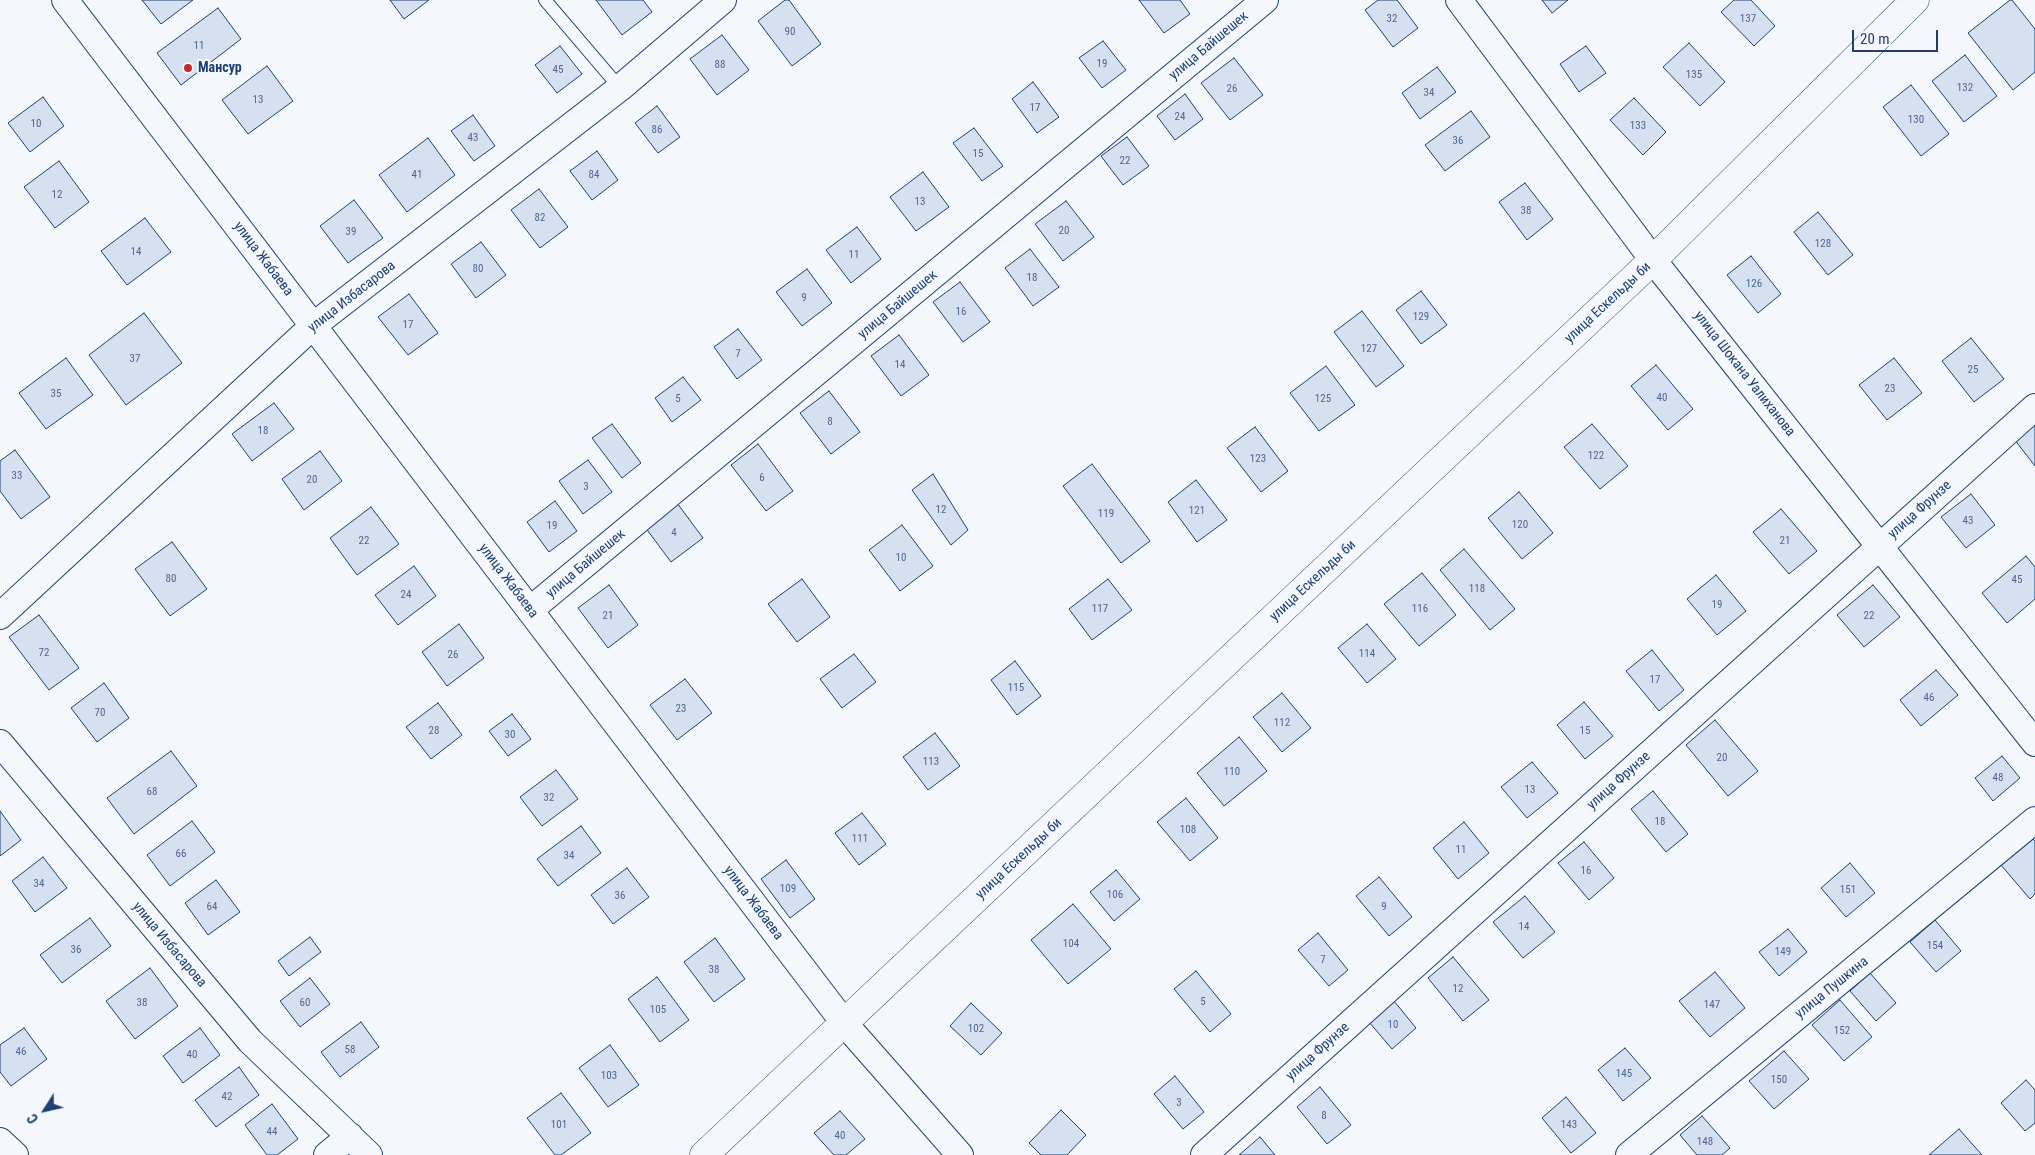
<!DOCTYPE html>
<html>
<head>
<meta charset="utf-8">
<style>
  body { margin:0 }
  #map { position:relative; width:2035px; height:1155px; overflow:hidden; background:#f4f7fb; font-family:"Roboto Condensed",sans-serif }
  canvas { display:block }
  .north { position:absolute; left:20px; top:1085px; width:50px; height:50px; -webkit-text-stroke:4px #f4f7fb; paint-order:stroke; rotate:235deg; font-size:14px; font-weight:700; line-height:20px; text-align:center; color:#1d3f73 }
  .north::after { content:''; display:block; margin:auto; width:18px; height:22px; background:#1d3f73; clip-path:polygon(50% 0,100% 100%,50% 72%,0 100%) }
  .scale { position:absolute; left:1852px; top:30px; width:86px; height:22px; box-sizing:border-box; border:2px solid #1d3f73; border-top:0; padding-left:6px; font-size:15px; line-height:18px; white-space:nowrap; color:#1d3f73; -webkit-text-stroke:4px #f4f7fb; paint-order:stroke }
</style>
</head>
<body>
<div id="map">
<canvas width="2035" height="1155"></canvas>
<div class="north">С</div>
<div class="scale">20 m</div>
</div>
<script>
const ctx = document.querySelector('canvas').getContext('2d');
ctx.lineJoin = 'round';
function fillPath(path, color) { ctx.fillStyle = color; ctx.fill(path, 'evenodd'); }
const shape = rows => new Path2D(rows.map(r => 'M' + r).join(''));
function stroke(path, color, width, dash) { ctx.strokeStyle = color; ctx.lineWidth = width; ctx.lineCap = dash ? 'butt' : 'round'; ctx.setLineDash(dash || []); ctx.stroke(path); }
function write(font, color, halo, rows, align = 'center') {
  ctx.font = font + ' "Roboto Condensed",sans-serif'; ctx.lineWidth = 4; ctx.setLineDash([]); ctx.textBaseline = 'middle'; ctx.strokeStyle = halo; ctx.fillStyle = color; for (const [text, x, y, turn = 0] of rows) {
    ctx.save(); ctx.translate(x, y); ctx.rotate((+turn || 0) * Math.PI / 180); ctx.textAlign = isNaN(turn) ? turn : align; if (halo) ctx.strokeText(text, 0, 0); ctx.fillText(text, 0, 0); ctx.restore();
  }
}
const building = shape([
  [142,0,193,0,161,24,142,0],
  [390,0,429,0,404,19,390,0],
  [596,0,643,0,652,12,622,35,596,0],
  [785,0,789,0,821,44,792,66,758,21,785,0],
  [1139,0,1180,0,1190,14,1164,33,1139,0],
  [1378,0,1397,0,1418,28,1393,47,1365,10,1378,0],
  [1542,0,1568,0,1552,13,1542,0],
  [1734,0,1751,0,1775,26,1754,46,1721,12,1734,0],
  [2010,0,2012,0,2035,29,2035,72,2013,90,1968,33,2010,0],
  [218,8,241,39,181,85,157,53,218,8],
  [722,35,749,70,717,95,690,59,722,35],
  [1103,41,1126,70,1102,88,1079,58,1103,41],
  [1689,43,1725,82,1700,106,1663,67,1689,43],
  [560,46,582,74,557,93,535,65,560,46],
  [1586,46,1606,73,1579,92,1560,64,1586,46],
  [1965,55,1997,96,1964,122,1932,81,1965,55],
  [1234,58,1263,95,1230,120,1201,83,1234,58],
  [267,66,293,101,248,134,222,100,267,66],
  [1437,67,1456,92,1420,119,1402,93,1437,67],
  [1033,82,1059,117,1037,133,1012,99,1033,82],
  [1911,85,1949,134,1921,156,1883,107,1911,85],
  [1185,94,1203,119,1175,140,1157,116,1185,94],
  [43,97,64,126,30,152,8,123,43,97],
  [1634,98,1666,132,1643,155,1610,120,1634,98],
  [657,106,680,137,658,153,635,123,657,106],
  [1471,111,1490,137,1445,171,1425,145,1471,111],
  [473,115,495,146,474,161,451,131,473,115],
  [974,128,1003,166,982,181,953,143,974,128],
  [1127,137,1149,166,1123,185,1101,156,1127,137],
  [428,138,455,175,407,212,379,175,428,138],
  [597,151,618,180,592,200,570,171,597,151],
  [59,161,89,202,55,228,24,187,59,161],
  [923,172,949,207,916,231,890,197,923,172],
  [1525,183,1553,219,1527,240,1499,202,1525,183],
  [539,189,568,227,540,248,511,210,539,189],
  [354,200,383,238,348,263,320,226,354,200],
  [1066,201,1094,237,1063,261,1035,224,1066,201],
  [1818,212,1853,255,1828,275,1794,232,1818,212],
  [145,218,171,252,127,285,101,251,145,218],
  [857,227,881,259,851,283,826,250,857,227],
  [481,242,506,275,476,298,451,264,481,242],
  [1030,249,1059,287,1033,306,1005,268,1030,249],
  [1751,256,1781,294,1758,313,1727,275,1751,256],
  [807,269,832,303,802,326,776,292,807,269],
  [960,282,990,322,963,342,933,302,960,282],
  [1421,291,1447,325,1421,344,1396,310,1421,291],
  [409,294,438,333,408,355,378,317,409,294],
  [1362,311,1404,366,1376,387,1334,332,1362,311],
  [144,313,182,363,126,405,89,355,144,313],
  [738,329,762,360,737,379,714,347,738,329],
  [899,335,929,375,901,396,871,356,899,335],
  [1971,338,2004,379,1974,402,1942,361,1971,338],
  [66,358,93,395,46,429,19,393,66,358],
  [1894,358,1922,393,1887,420,1859,385,1894,358],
  [1656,365,1693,409,1668,430,1631,386,1656,365],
  [1326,366,1355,405,1319,431,1290,393,1326,366],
  [683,377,701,400,672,422,655,398,683,377],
  [829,391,860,432,831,454,800,413,829,391],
  [274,403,294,429,252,461,232,434,274,403],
  [2035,422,2035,466,2014,439,2035,422],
  [612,424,641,463,622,478,592,438,612,424],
  [1592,424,1628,466,1600,489,1564,447,1592,424],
  [1255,427,1288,471,1261,492,1227,448,1255,427],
  [758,444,793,491,766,511,731,465,758,444],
  [15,450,50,497,21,519,0,491,0,461,15,450],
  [320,451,342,481,304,510,282,479,320,451],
  [588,460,612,492,583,514,559,481,588,460],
  [1092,464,1150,541,1121,563,1063,486,1092,464],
  [933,474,968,530,951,545,912,490,933,474],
  [1196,480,1227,520,1197,542,1168,502,1196,480],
  [1519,492,1553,533,1522,559,1488,518,1519,492],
  [1971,494,1995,525,1966,548,1941,517,1971,494],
  [555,501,577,531,549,552,527,522,555,501],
  [677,503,703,538,671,562,645,527,677,503],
  [371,507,399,544,357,575,330,538,371,507],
  [1781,509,1817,551,1789,574,1753,532,1781,509],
  [902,525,933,566,900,591,869,550,902,525],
  [172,542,207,589,170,616,135,569,172,542],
  [1464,549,1515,609,1490,630,1440,570,1464,549],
  [2026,556,2035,567,2035,599,2007,623,1982,593,2026,556],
  [414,566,436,596,398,625,375,595,414,566],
  [1422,573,1456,615,1419,646,1384,604,1422,573],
  [1716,575,1746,611,1717,635,1687,599,1716,575],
  [802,579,830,617,797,642,768,604,802,579],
  [1108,579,1132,610,1092,640,1069,609,1108,579],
  [609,585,638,625,608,648,578,608,609,585],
  [1873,585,1900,617,1864,647,1837,615,1873,585],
  [39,615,79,668,49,690,9,637,39,615],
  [459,624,484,658,447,686,422,652,459,624],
  [1367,624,1396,659,1367,683,1338,648,1367,624],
  [1652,650,1684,690,1659,711,1626,671,1652,650],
  [854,654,876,682,842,708,820,679,854,654],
  [1015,661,1041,696,1017,715,991,680,1015,661],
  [1936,670,1958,695,1921,726,1900,700,1936,670],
  [685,679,712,713,677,740,650,705,685,679],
  [104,683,129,718,97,742,71,708,104,683],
  [1282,693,1311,728,1282,752,1253,717,1282,693],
  [1584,702,1613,736,1585,759,1557,725,1584,702],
  [438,703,462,735,431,759,406,727,438,703],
  [512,714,531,739,508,756,489,731,512,714],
  [1715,720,1758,771,1728,796,1686,745,1715,720],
  [935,733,960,766,928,790,903,757,935,733],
  [1239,737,1267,771,1224,806,1197,773,1239,737],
  [171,751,197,786,134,834,107,798,171,751],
  [2002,756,2020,778,1993,801,1975,778,2002,756],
  [1532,762,1558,793,1527,818,1501,787,1532,762],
  [556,770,578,799,542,826,520,797,556,770],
  [1653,791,1688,834,1666,852,1631,809,1653,791],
  [1186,798,1218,838,1190,861,1157,822,1186,798],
  [0,811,21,840,0,856,0,811],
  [862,813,886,844,859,865,835,833,862,813],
  [192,821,215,852,170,886,147,855,192,821],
  [1464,822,1489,853,1458,879,1433,848,1464,822],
  [581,826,601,853,558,886,537,859,581,826],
  [2032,838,2035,841,2035,894,2030,899,2001,865,2032,838],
  [1584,842,1614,878,1589,900,1558,863,1584,842],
  [43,857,67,888,35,912,12,881,43,857],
  [786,860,815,899,790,918,761,879,786,860],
  [1850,863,1875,893,1846,917,1821,888,1850,863],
  [627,868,649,897,613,924,591,895,627,868],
  [1116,870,1140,899,1114,921,1090,892,1116,870],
  [1379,877,1412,917,1389,936,1356,896,1379,877],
  [216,880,240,912,208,935,185,903,216,880],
  [1525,896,1555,932,1523,958,1493,922,1525,896],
  [1073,904,1111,949,1068,984,1031,940,1073,904],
  [90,918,111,946,62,983,40,955,90,918],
  [1935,920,1961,951,1936,972,1910,942,1935,920],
  [1788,929,1807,952,1779,976,1759,952,1788,929],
  [1318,933,1348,970,1329,986,1298,950,1318,933],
  [310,937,321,952,289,976,278,961,310,937],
  [715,938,745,979,714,1002,684,962,715,938],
  [1453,957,1489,1000,1463,1021,1428,978,1453,957],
  [150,968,178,1006,135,1039,106,1001,150,968],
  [1196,971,1231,1014,1210,1032,1174,989,1196,971],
  [1715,972,1745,1008,1710,1037,1679,1001,1715,972],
  [1870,973,1896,1003,1876,1021,1850,991,1870,973],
  [657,977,689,1020,660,1042,628,999,657,977],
  [310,978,330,1004,300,1027,280,1001,310,978],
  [1840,1000,1872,1037,1844,1061,1812,1025,1840,1000],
  [1394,1001,1416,1028,1392,1049,1369,1022,1394,1001],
  [971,1003,1002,1033,981,1055,950,1026,971,1003],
  [361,1022,379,1047,340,1077,321,1052,361,1022],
  [24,1028,47,1059,11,1086,0,1072,0,1045,24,1028],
  [200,1028,220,1055,183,1083,163,1056,200,1028],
  [610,1045,639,1085,608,1107,579,1068,610,1045],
  [1625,1048,1651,1078,1623,1101,1598,1070,1625,1048],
  [1784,1051,1809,1079,1774,1109,1749,1081,1784,1051],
  [239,1067,259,1095,216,1127,195,1100,239,1067],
  [1175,1076,1204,1112,1183,1129,1154,1094,1175,1076],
  [2026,1080,2035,1090,2035,1123,2025,1131,2001,1103,2026,1080],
  [1320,1087,1351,1125,1327,1144,1297,1107,1320,1087],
  [561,1093,591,1133,561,1155,555,1155,527,1118,561,1093],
  [1566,1097,1596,1133,1571,1153,1542,1118,1566,1097],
  [272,1104,298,1139,277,1155,267,1155,245,1125,272,1104],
  [1061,1110,1086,1135,1067,1155,1041,1155,1029,1143,1061,1110],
  [840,1111,865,1139,846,1155,834,1155,814,1133,840,1111],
  [1702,1116,1730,1148,1722,1155,1697,1155,1680,1135,1702,1116],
  [1959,1129,1982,1155,1929,1155,1959,1129],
  [1260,1137,1275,1155,1239,1155,1260,1137]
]);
fillPath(building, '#d5e0f0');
stroke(building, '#1d3f73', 1);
const lane = shape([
  [545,0,620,88]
]);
const street = shape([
  [65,0,845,1024,960,1155],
  [1459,0,1653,260,2035,743],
  [530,610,1265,0],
  [0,616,314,325,620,88,723,0],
  [0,743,250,1041,369,1155],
  [0,1141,15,1155],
  [327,1155,350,1136],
  [1204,1155,2035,407],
  [1629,1155,2035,820]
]);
const secondary = shape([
  [704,1155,1653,260,1915,0]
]);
stroke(lane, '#1d3f73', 14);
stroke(street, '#1d3f73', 28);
stroke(secondary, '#1d3f73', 29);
stroke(lane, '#f4f7fb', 12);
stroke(street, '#f4f7fb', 26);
stroke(secondary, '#f4f7fb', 28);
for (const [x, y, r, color] of [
  [188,68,5,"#c62828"]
]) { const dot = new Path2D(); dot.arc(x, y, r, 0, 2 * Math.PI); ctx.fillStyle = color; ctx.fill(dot); stroke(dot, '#f4f7fb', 2); }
write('11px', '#4b6792', null, [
  ["32",1392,19],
  ["137",1748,19],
  ["90",790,32],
  ["11",199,46],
  ["19",1102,64],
  ["88",720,65],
  ["45",558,70],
  ["135",1694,75],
  ["132",1965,88],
  ["26",1232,89],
  ["34",1429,93],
  ["13",258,100],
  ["17",1035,108],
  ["24",1180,117],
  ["130",1916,120],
  ["10",36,124],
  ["133",1638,126],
  ["86",657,130],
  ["43",473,138],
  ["36",1458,141],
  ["15",978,154],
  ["22",1125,161],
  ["41",417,175],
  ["84",594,175],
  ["12",57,195],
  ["13",920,202],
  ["38",1526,211],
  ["82",540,218],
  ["20",1064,231],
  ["39",351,232],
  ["128",1823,244],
  ["14",136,252],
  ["11",854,255],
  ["80",478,269],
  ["18",1032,278],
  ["126",1754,284],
  ["9",804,298],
  ["16",961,312],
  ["129",1421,317],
  ["17",408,325],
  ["127",1369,349],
  ["7",738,354],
  ["37",135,359],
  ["14",900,365],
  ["25",1973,370],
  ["23",1890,389],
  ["35",56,394],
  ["40",1662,398],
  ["5",678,399],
  ["125",1323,399],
  ["8",830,422],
  ["18",263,431],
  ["122",1596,456],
  ["123",1258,459],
  ["33",17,476],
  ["6",762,478],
  ["20",312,480],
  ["3",586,487],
  ["12",941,510],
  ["121",1197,511],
  ["119",1106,514],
  ["43",1968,521],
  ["120",1520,525],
  ["19",552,526],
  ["4",674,533],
  ["22",364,541],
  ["21",1785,541],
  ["10",901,558],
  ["80",171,579],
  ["45",2017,580],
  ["118",1477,589],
  ["24",406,595],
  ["19",1717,605],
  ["117",1100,609],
  ["116",1420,609],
  ["21",608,616],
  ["22",1869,616],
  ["72",44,653],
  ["114",1367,654],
  ["26",453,655],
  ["17",1655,680],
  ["115",1016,688],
  ["46",1929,698],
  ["23",681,709],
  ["70",100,713],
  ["112",1282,723],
  ["28",434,731],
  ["15",1585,731],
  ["30",510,735],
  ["20",1722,758],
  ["113",931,762],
  ["110",1232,772],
  ["48",1998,778],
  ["13",1530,790],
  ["68",152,792],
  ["32",549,798],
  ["18",1660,822],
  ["108",1188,830],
  ["111",860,839],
  ["11",1461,850],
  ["66",181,854],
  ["34",569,856],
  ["16",1586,871],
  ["34",39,884],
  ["109",788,889],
  ["151",1848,890],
  ["106",1115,895],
  ["36",620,896],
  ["64",212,907],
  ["9",1384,907],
  ["14",1524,927],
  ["104",1071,944],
  ["154",1935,946],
  ["36",76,950],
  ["149",1783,952],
  ["7",1323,960],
  ["38",714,970],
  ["12",1458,989],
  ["5",1203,1002],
  ["38",142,1003],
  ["60",305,1003],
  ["147",1712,1005],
  ["105",658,1010],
  ["10",1393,1025],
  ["102",976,1029],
  ["152",1842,1031],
  ["58",350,1050],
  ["46",21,1052],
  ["40",192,1055],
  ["145",1624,1074],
  ["103",609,1076],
  ["150",1779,1080],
  ["42",227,1097],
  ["3",1179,1103],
  ["8",1324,1116],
  ["101",559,1125],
  ["143",1569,1125],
  ["44",272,1132],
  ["40",840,1136],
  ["148",1705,1142]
]);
write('14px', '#1d3f73', '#f4f7fb', [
  ["улица Байшешек",1209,46,-40],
  ["улица Жабаева",263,259,53],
  ["улица Избасарова",352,297,-38],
  ["улица Ескельды би",1608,303,-43],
  ["улица Байшешек",898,305,-40],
  ["улица Шокана Уалиханова",1744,374,52],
  ["улица Фрунзе",1920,510,-42],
  ["улица Байшешек",586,564,-40],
  ["улица Жабаева",508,581,53],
  ["улица Ескельды би",1313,581,-43],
  ["улица Фрунзе",1619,781,-42],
  ["улица Ескельды би",1019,859,-43],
  ["улица Жабаева",753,903,53],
  ["улица Избасарова",169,945,50],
  ["улица Пушкина",1832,988,-39],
  ["улица Фрунзе",1318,1052,-42]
]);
write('bold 14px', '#1d3f73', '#f4f7fb', [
  ["Мансур",198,68]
], 'left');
</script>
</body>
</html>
